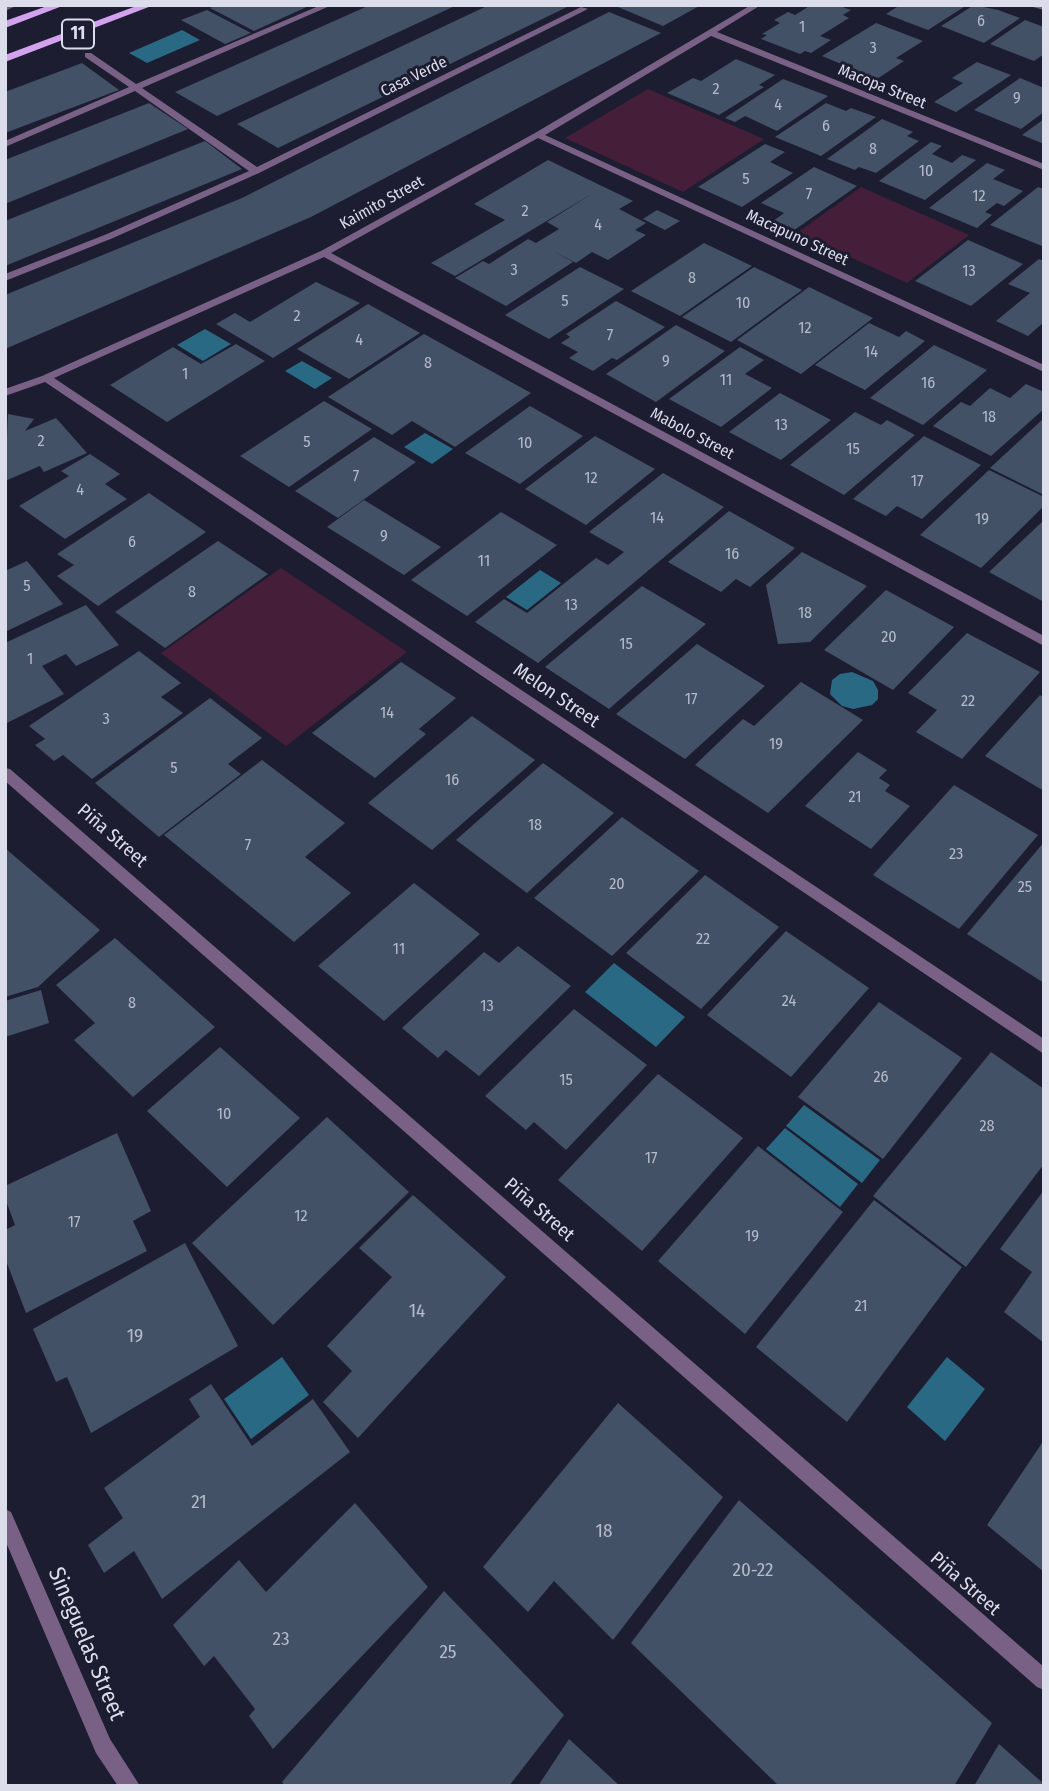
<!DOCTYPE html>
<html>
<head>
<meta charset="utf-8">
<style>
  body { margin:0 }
  #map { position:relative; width:1049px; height:1791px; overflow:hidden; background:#1d1d32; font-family:"Fira Sans Condensed",sans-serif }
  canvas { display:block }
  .frame { position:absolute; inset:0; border:7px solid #dcddeb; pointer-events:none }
</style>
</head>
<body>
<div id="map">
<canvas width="1049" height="1791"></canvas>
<div class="frame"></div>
</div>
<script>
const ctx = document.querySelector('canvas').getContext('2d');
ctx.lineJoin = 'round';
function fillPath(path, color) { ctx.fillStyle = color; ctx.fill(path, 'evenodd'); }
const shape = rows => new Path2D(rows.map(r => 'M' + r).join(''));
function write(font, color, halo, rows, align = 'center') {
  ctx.font = font + ' "Fira Sans Condensed",sans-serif'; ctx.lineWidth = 6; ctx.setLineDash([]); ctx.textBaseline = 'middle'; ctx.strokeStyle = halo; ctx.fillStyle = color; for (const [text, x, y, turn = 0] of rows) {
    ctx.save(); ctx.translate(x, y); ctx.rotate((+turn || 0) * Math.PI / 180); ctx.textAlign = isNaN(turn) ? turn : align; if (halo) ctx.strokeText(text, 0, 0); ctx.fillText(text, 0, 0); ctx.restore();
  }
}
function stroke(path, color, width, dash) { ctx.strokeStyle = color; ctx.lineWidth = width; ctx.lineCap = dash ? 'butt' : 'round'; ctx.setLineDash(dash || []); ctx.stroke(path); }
fillPath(shape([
  [648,89,764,139,683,192,565,138],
  [861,187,969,235,907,283,797,233],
  [281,568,407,652,286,746,161,653]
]), '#451e39');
fillPath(shape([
  [182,30,200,40,147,63,129,53],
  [205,329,231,344,203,361,177,345],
  [302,361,332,378,315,389,285,371],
  [425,433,453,449,432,464,404,447],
  [540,570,561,583,527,610,506,597],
  [852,672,873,681,878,690,878,699,872,705,853,709,842,706,830,694,832,680,840,674],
  [614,963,685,1017,656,1047,585,992],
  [804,1105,880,1160,862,1183,786,1126],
  [785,1128,858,1184,840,1207,766,1149],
  [282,1357,309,1395,251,1439,224,1399],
  [947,1357,985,1389,945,1441,907,1407]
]), '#296984');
fillPath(shape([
  [216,5,311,5,254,31,210,8],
  [370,5,457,5,217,116,175,92],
  [489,5,571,5,278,148,237,124],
  [621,5,701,5,663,26,618,7],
  [811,5,837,5,851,10,843,15,849,18,820,36,831,40,811,53,805,51,800,54,761,39,767,35,762,34,780,23,774,20,788,12,795,15],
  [900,5,967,5,928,30,886,14],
  [974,5,998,10,1020,18,984,43,941,26],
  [207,10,251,33,225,44,181,20],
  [609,12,661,33,311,217,5,349,5,295,242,198],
  [1025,20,1044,27,1044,54,1034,61,990,44],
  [876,23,923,41,896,58,904,61,877,79,822,56],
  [736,59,775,75,759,85,764,87,719,115,667,93,693,78,701,81],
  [977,62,1011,75,956,112,934,102,963,83,952,78],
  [82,63,119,90,5,133,5,92],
  [1020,78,1044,88,1044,112,1021,129,974,110],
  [783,79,828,96,777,131,745,116,735,122,725,118],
  [149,103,188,129,5,204,5,160],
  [826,103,846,111,851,108,876,117,821,156,775,137],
  [882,119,913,132,907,136,919,141,876,173,859,167,855,170,827,159],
  [1044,119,1044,144,1022,135],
  [205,141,242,169,5,266,5,221],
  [931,142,942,146,932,154,952,163,962,155,976,160,925,200,879,181],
  [765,144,785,152,770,162,793,173,742,207,698,187],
  [548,160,633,201,619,209,646,223,635,230,646,235,608,260,592,252,576,263,553,251,573,262,506,306,455,278,483,261,489,264,528,239,536,243,559,229,547,222,595,192,455,276,431,263,505,220,474,204],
  [987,163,1005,170,993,179,1023,191,1004,206,997,203,985,212,992,215,977,228,929,208],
  [814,167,857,186,793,231,772,222,784,213,761,203],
  [1038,187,1044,189,1042,246,990,225],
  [657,210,680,221,665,230,643,219],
  [968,240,1023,264,971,306,915,281],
  [704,243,752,266,680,316,631,291],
  [1039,259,1044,261,1044,322,1028,336,996,321,1030,293,1008,284],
  [580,267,624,289,549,339,505,315],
  [754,267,802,290,731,342,682,317],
  [316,282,360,303,273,358,216,324,235,313,250,322],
  [809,287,873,318,801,374,737,340],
  [616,301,665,327,617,360,612,358,593,371,569,358,578,352,561,343,570,337,566,334],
  [368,304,420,333,349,379,297,349],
  [869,323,899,337,906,331,925,341,865,390,815,365],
  [676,325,725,351,656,402,606,374],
  [424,334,531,393,455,447,412,421,392,435,328,397],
  [236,344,265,361,167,422,110,385,173,347,201,364],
  [934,345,987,370,923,425,870,398],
  [740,347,764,360,745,374,772,388,721,427,669,399],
  [1026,384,1044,392,1044,409,991,456,933,426,961,402,970,406,990,388,1010,398],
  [780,393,831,420,781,460,729,432],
  [324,401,372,429,289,487,240,456],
  [530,406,583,436,520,484,465,453],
  [855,412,881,425,887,420,915,435,844,495,790,465],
  [8,414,34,419,25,431,56,418,87,453,44,472,40,466,5,481],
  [1044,418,1044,495,990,468],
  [595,436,655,469,586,525,525,489],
  [924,436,981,465,922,519,897,506,886,516,853,499],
  [374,437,416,462,338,518,295,491],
  [90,454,120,474,105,484,127,499,65,539,19,506,69,476,61,471],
  [989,470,1044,497,1044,506,981,568,920,535],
  [663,473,724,507,538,663,475,622,504,599,527,613,596,558,608,565,624,552,589,532],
  [149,493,206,532,98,606,57,576,74,565,57,554],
  [364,500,441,547,404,575,327,527],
  [729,511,795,548,750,587,736,579,721,592,668,562],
  [501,512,557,545,467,616,411,580],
  [1044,520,1044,602,989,572],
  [218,541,268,574,165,648,115,612],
  [802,552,867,586,810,642,778,644,766,585],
  [27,561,63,604,5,632,5,571],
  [642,586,706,624,609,709,545,667],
  [886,590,954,627,893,690,824,650],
  [86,605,119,645,76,666,66,654,42,666,64,694,5,724,5,643],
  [967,633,1040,672,962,759,916,732,937,710,908,693],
  [697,644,765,686,685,759,616,714],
  [139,651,181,683,161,697,183,713,92,779,63,755,54,761,35,745,45,739,29,726],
  [401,662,456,698,419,729,426,734,375,778,312,733],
  [801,682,863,720,768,813,695,765,743,719,754,726],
  [1040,695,1044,698,1044,791,985,756],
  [210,698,262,738,228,764,241,774,159,837,95,783],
  [472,716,535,760,432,850,368,803],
  [858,752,887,770,879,778,890,785,885,791,910,806,871,849,805,806],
  [262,760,345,823,305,857,351,893,294,942,164,835],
  [543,763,614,813,527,893,456,840],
  [954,785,1038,835,959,929,873,875],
  [622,817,699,871,612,956,534,898],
  [1044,842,1044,983,967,934],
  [5,848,100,930,38,987,5,997],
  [705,875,779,927,701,1009,626,953],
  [414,883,480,934,384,1021,318,966],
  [786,931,869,988,791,1077,707,1015],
  [115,938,215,1027,133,1097,74,1040,95,1023,56,985],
  [518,946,571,986,479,1076,446,1050,438,1058,402,1028,484,952,499,963],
  [41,990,49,1023,5,1037,5,1001],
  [879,1002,962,1058,883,1159,798,1097],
  [574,1009,647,1065,566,1150,534,1122,526,1130,485,1096],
  [220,1047,300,1118,227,1187,147,1111],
  [991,1052,1044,1089,1044,1164,966,1267,873,1196],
  [658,1074,743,1138,642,1251,558,1180],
  [327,1117,409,1192,273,1325,192,1243],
  [117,1133,151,1211,133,1221,147,1251,26,1313,5,1258,5,1230,15,1225,5,1198,5,1186],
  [758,1146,843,1212,745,1334,658,1261],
  [1044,1190,1044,1343,1004,1312,1032,1272,1000,1249],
  [413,1195,506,1277,358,1438,323,1402,352,1371,327,1346,392,1277,359,1248],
  [874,1200,962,1267,847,1422,756,1347],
  [185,1243,238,1346,91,1433,67,1377,56,1382,33,1329],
  [211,1384,252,1446,313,1399,350,1452,162,1599,134,1551,104,1573,88,1545,123,1518,104,1488,200,1417,189,1399],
  [618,1403,723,1497,613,1640,554,1581,528,1612,483,1567],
  [1044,1440,1044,1572,987,1525],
  [739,1500,992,1723,954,1786,779,1786,631,1643],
  [355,1503,428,1587,273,1749,249,1716,255,1709,214,1656,204,1666,173,1625,239,1560,266,1592],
  [444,1591,564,1715,509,1786,285,1786,282,1782],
  [569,1739,620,1786,538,1786],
  [999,1744,1044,1784,1044,1786,974,1786]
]), '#425166');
fillPath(shape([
  [7,5,18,5,5,11,7,5]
]), '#786185');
fillPath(shape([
  [321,5,332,5,142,88,257,167,581,7,588,9,259,173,113,238,5,281,5,274,107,234,249,171,135,91,5,147,5,141,129,87,85,57,85,53,91,53,136,84,321,5],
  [751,5,761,5,717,32,1044,164,1044,170,711,36,545,135,1044,365,1044,372,538,138,331,253,1044,636,1044,646,324,257,54,378,1044,1039,1044,1054,45,382,5,396,5,389,42,376,321,251,535,133,751,5],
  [1032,5,1044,5,1044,10,1033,7,1032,5],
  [5,768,10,769,1044,1667,1044,1690,1037,1687,5,781,5,768],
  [5,1509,11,1512,110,1739,140,1786,118,1786,96,1753,5,1540,5,1509]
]), '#786185');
fillPath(shape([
  [50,5,65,5,5,28,5,21,50,5],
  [139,5,154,5,5,62,5,55,139,5]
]), '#d2a2ee');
write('16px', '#b6baca', null, [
  ["6",981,22],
  ["1",802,28],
  ["3",873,49],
  ["2",716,90],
  ["9",1017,99],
  ["4",778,106],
  ["6",826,127],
  ["8",873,150],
  ["10",926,172],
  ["5",746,180],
  ["7",809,195],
  ["12",979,197],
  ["2",525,212],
  ["4",598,226],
  ["3",514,271],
  ["13",969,272],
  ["8",692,279],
  ["5",565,302],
  ["10",743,304],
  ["2",297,317],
  ["12",805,329],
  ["7",610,336],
  ["4",359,341],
  ["14",871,353],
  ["9",666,362],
  ["8",428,364],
  ["1",185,375],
  ["11",726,381],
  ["16",928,384],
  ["18",989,418],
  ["13",781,426],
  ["2",41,442],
  ["5",307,443],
  ["10",525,444],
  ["15",853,450],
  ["7",356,477],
  ["12",591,479],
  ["17",917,482],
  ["4",80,491],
  ["14",657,519],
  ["19",982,520],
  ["9",384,537],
  ["6",132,543],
  ["16",732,555],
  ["11",484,562],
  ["5",27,587],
  ["8",192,593],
  ["13",571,606],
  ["18",805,614],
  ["20",889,638],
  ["15",626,645],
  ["1",30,660],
  ["17",691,700],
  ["22",968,702],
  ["14",387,714],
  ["3",106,720],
  ["19",776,745],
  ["5",174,769],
  ["16",452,781],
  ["21",855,798],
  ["18",535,826],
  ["7",248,846],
  ["23",956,855],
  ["20",617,885],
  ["25",1025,888],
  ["22",703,940],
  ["11",399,950],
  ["24",789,1002],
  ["8",132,1004],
  ["13",487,1007],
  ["26",881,1078],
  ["15",566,1081],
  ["10",224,1115],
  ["28",987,1127],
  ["17",651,1159],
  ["12",301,1217],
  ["17",74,1223],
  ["19",752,1237],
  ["21",861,1307]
]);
write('16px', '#dcddeb', '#1d1d32', [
  ["Casa Verde",414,77,-26],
  ["Macopa Street",882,87,22],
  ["Kaimito Street",382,203,-29],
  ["Macapuno Street",797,238,25],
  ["Mabolo Street",692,434,28]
]);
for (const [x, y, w] of [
  [78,34,32]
]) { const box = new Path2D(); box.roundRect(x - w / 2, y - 14.5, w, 29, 5); ctx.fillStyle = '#1d1d32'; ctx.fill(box); stroke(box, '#dcddeb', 2); }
write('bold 18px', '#dcddeb', null, [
  ["11",78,34]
]);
write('19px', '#dcddeb', '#1d1d32', [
  ["Melon Street",556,696,34],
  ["Piña Street",112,836,41],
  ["Piña Street",539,1210,41],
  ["Piña Street",965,1584,41]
]);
write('19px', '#b6baca', null, [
  ["14",417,1312],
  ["19",135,1337],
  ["21",199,1503],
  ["18",604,1532],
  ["20-22",753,1571],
  ["23",281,1640],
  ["25",448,1653]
]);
write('23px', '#dcddeb', '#1d1d32', [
  ["Sineguelas Street",86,1644,67]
]);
</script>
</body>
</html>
